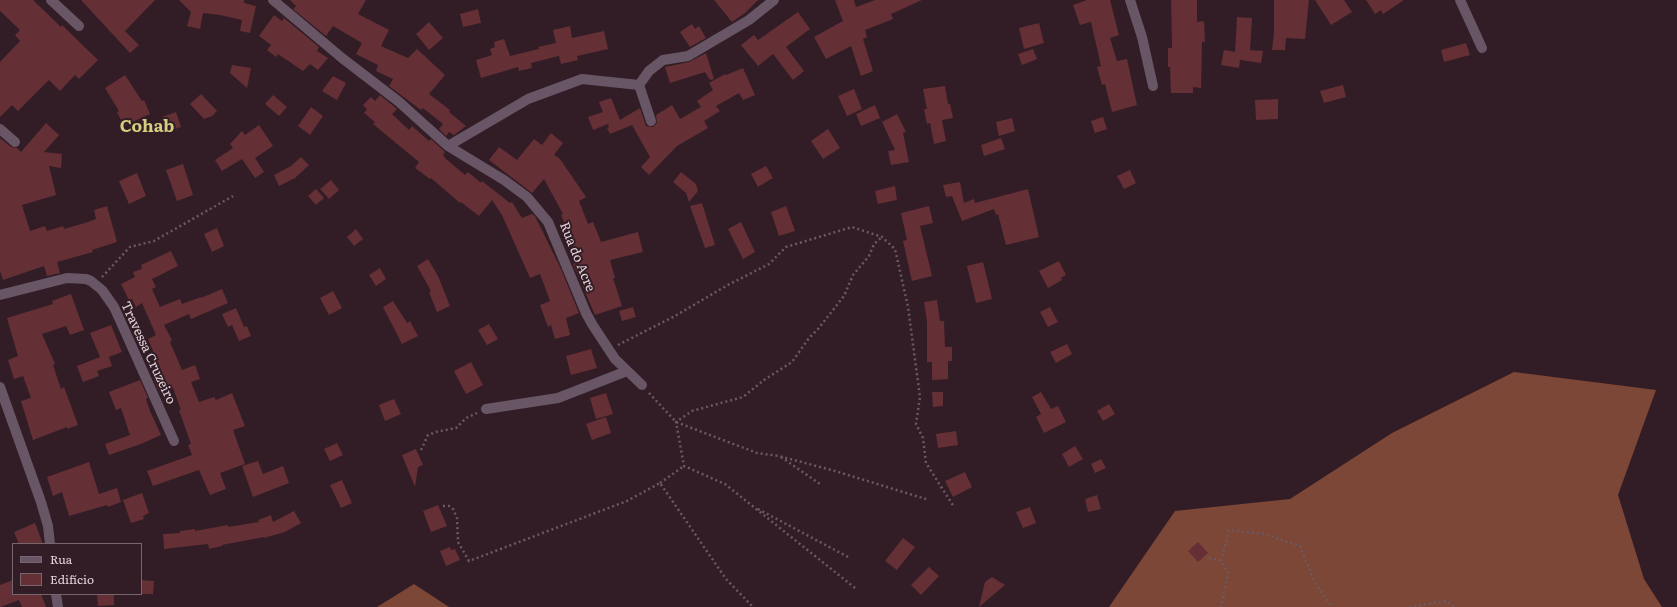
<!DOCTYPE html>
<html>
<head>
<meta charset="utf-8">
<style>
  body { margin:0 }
  #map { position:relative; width:1677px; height:607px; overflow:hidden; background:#321d26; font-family:Literata,serif }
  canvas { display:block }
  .legend { position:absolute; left:12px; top:543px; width:130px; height:52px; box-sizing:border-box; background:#321d26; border:1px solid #78666e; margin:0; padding:5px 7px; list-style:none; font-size:12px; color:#e2d3d9 }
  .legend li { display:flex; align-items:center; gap:8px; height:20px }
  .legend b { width:20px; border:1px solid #78666e }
</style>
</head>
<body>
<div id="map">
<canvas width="1677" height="607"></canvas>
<ul class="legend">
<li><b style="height:5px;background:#685666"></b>Rua</li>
<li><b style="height:11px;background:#642f35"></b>Edifício</li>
</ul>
</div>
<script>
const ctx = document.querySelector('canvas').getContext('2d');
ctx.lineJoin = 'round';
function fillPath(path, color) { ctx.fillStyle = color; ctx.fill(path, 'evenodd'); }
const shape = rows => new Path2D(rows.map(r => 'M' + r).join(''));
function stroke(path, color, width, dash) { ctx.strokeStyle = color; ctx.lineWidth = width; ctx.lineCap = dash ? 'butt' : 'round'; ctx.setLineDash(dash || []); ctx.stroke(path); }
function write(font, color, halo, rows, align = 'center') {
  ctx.font = font + ' Literata,serif'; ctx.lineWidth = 4; ctx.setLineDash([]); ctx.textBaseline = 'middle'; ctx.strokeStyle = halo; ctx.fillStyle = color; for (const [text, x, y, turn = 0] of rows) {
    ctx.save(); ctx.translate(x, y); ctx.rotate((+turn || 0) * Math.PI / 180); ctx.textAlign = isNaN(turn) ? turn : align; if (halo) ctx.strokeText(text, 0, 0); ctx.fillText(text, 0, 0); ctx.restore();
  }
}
fillPath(shape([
  [1514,372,1656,390,1618,495,1644,579,1662,607,1109,607,1175,511,1290,499,1392,433],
  [414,584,449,607,377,607]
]), '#7c4737');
fillPath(shape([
  [0,0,33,0,61,27,62,25,98,60,79,79,75,75,60,91,49,80,18,111,12,105,0,117,0,62,20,41,15,35,20,30,0,11],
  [81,0,155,0,125,31,139,45,130,53],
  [179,0,244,0,244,3,256,6,250,33,240,31,242,20,220,15,203,13,200,29,187,26,191,12],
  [290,0,366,0,358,14,389,30,381,46,408,58,417,49,445,75,429,94,450,110,449,112,466,126,454,135,449,132,446,136,439,129,443,124,423,108,421,110,389,86,393,79,376,71,378,65,356,54,362,43,333,26,326,36,293,9,296,6],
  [714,0,758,0,745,13,732,22],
  [835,0,854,0,856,7,875,0,922,0,891,14,893,19,865,30,867,37,863,39,873,71,861,76,851,46,826,59,814,37,843,21],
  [1087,0,1110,0,1119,35,1110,38,1117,61,1127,59,1137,105,1112,112,1105,84,1102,85,1097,67,1101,66,1091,22,1080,25,1073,5],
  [1171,0,1197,0,1197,22,1204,21,1205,42,1202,42,1201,88,1193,87,1193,93,1171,93,1170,67,1168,67,1168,48,1172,48],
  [1274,0,1309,0,1305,39,1286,38,1285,50,1272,50,1274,32],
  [1315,0,1344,0,1352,12,1331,25],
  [1366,0,1404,0,1383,14,1381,10,1375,14],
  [478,9,481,23,463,27,460,14],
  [798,12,810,29,786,47,804,71,793,80,773,54,758,66,741,45,754,35,758,40],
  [274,15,282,21,284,18,319,47,317,51,328,58,318,70,310,64,303,71,278,54,276,57,267,50,271,45,259,36],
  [1237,17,1252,18,1250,50,1263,51,1261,63,1240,60,1239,68,1221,65,1224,50,1235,52],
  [429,22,443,38,429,50,416,34],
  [1039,23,1044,43,1024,49,1019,28],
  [692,24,695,29,699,26,706,38,690,47,680,32],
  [570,26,572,38,604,31,608,49,577,56,578,60,561,64,559,56,531,63,532,68,519,71,518,67,481,78,476,60,492,55,490,49,495,47,494,42,504,39,510,56,539,49,538,47,556,43,553,30],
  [1466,43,1470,55,1444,62,1441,50],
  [1033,49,1037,59,1022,65,1018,54],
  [706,53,714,79,710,80,705,72,670,83,665,67,689,62],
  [232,65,251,68,247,88,230,73],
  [743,68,755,95,743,100,739,93,716,106,720,111,704,121,708,128,677,146,649,175,641,167,650,157,632,125,610,134,607,128,609,127,608,124,593,130,588,117,603,112,599,102,611,98,620,120,640,108,646,126,653,127,657,123,656,115,672,105,680,119,701,107,697,101,713,90,709,83,725,74,726,75],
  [125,75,142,101,144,100,150,114,124,126,117,112,119,111,105,88],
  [333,76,346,83,337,100,322,91],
  [1343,85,1346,97,1324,103,1320,91],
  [945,86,948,104,950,104,953,118,942,120,946,141,934,144,930,123,927,124,924,109,927,109,923,89],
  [854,89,862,109,847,116,838,96],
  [201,94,217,111,212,116,204,119,190,104],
  [273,95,287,107,279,116,265,104],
  [380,95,397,109,392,114,409,130,412,126,429,141,431,139,445,152,443,155,446,159,465,175,468,172,481,183,482,181,510,203,512,202,522,218,532,214,535,216,561,269,579,313,566,318,570,335,555,339,551,325,548,327,540,305,550,301,540,274,530,278,502,215,492,200,479,216,461,202,460,203,431,178,430,179,415,168,419,162,373,124,375,122,364,113,367,109,363,105,371,97,375,101],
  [1278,99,1278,119,1256,120,1255,100],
  [875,105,880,118,861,126,856,114],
  [311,107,323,116,310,135,298,126],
  [176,112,181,127,167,132,162,117],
  [897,114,906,132,903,133,909,162,891,165,888,151,895,150,882,122],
  [1103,117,1107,129,1095,133,1091,121],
  [1012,118,1015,131,999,136,996,122],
  [46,123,59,135,44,152,62,154,61,168,49,166,56,195,22,205,30,231,45,226,47,231,63,226,64,229,88,222,96,219,94,210,107,206,117,242,92,250,93,252,57,262,60,273,47,276,44,266,3,280,0,271,0,138,11,147,17,148,21,152],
  [259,125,273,146,255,158,264,172,255,178,242,159,222,171,215,160,233,148,230,144,242,131,245,135],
  [828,129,840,148,823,159,811,141],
  [551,133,563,143,554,155,560,159,586,197,579,201,588,224,593,222,601,242,638,232,643,252,610,260,615,278,613,278,622,306,595,315,573,264,578,262,572,242,561,215,563,214,544,179,532,193,489,160,499,147,517,160,534,139,542,145],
  [1001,138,1005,149,984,156,981,145],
  [301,157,309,165,295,178,279,186,274,175,291,166],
  [183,164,193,195,177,201,166,170],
  [766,166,773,178,758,187,751,174],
  [1130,170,1136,183,1124,189,1117,176],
  [681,172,696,184,698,191,689,202,686,193,673,182],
  [137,173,146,196,129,204,119,181],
  [331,180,339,190,329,199,320,189],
  [960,182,964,203,974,199,975,203,1028,189,1039,237,1006,245,998,214,996,215,994,209,962,221,952,196,946,197,943,185],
  [895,186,897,200,878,204,875,191],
  [316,189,324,198,316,205,308,196],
  [702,203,715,245,705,248,690,206],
  [786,206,795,231,779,236,771,212],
  [929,206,933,223,920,226,932,276,912,281,903,241,907,240,901,213],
  [741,222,755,252,743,259,728,229],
  [217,228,224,246,212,252,204,234],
  [356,229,363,239,354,246,347,237],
  [171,251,178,266,152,279,156,287,152,289,160,307,180,299,182,304,201,297,201,298,222,289,228,303,191,319,189,314,164,325,172,340,170,342,182,370,195,365,200,379,191,382,199,402,214,397,216,400,232,393,245,426,233,430,245,464,220,473,226,489,210,495,199,470,153,486,147,471,192,455,188,445,191,444,179,410,181,410,173,388,160,393,154,380,164,377,148,339,156,335,142,303,136,307,132,299,129,300,121,284,135,277,133,272,142,269,141,265],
  [428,259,438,276,450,306,437,312,429,292,431,291,417,266],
  [1059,261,1066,275,1061,278,1062,280,1048,288,1039,271],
  [983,262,992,299,976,303,967,266],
  [380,268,386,279,376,286,369,275],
  [333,291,342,308,329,315,320,298],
  [71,294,84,330,70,335,66,326,42,334,55,364,53,365,61,389,64,387,78,425,67,429,67,427,33,440,21,401,31,398,23,376,14,379,8,360,18,356,7,318,53,304,52,301],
  [937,300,940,321,944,321,945,347,952,347,952,361,948,361,948,379,932,380,932,362,927,362,927,321,924,302],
  [393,301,407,323,410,321,418,336,402,344,383,307],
  [633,307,636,317,622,321,619,311],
  [1050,307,1058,322,1048,327,1040,312],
  [236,308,244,327,247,326,251,336,239,341,232,325,228,327,222,314],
  [489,324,498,339,487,345,478,330],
  [111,325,122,352,109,357,112,366,97,371,99,376,83,382,77,366,100,357,90,333],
  [1067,344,1072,354,1056,363,1050,352],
  [591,349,597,368,571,375,566,356],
  [471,362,483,385,466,394,454,371],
  [140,380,148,398,146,399,150,411,161,435,141,444,109,455,105,444,130,435,121,408,116,410,109,392],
  [932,392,943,392,943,406,933,407],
  [1041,392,1051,409,1058,406,1066,422,1044,433,1036,417,1041,414,1032,397],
  [606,393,613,414,596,419,590,398],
  [394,399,401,414,385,421,379,405],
  [1109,404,1115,414,1103,421,1097,411],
  [606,417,611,433,592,440,586,424],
  [956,431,958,445,938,448,936,434],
  [337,443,343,455,330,461,324,449],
  [1075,446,1083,459,1069,467,1062,454],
  [416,449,423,465,418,467,415,487,402,455],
  [1101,459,1106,468,1095,473,1091,464],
  [258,461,263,474,283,466,289,483,253,497,242,466],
  [89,462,99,494,117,488,121,502,108,507,107,505,69,516,62,492,53,496,47,477],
  [965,472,972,487,953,497,945,481],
  [342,480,352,503,341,508,330,485],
  [142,493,149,513,143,516,144,519,131,523,123,500],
  [1097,495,1101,509,1088,512,1085,499],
  [438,505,447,526,431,532,423,511],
  [1030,507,1036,523,1023,528,1016,512],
  [294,511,301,523,285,532,264,538,264,537,222,545,222,546,209,549,208,544,164,549,163,534,180,533,180,531,195,529,195,531,228,525,228,527,259,522,258,520,271,515,273,522],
  [35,523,43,544,19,544,14,532],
  [903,538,915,547,897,570,885,561],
  [1198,542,1208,553,1198,562,1188,551],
  [450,547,451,550,455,549,460,560,446,566,440,551],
  [929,567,939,576,921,595,911,585],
  [992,577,1005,585,979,607,985,582],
  [13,580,13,594,41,594,46,607,22,607,19,600,0,607,0,585],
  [141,580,154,581,153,594,141,594],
  [97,594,114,594,114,605,98,606]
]), '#642f35');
stroke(shape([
  [102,277,130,247,154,241,233,196],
  [618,345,675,316,726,286,769,264,786,247,852,227,882,237,895,249,908,307,920,397,916,424,923,438,926,463,954,507],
  [649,393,676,422,757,453,779,456,835,471,929,500],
  [421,450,428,435,436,432,456,428,466,418,477,413],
  [781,457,820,484],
  [660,483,684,466],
  [443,506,449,506,453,509,457,518,458,542,469,561,627,501,660,483,726,579,753,607],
  [758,509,848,557],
  [1209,558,1221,561,1228,572,1221,607],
  [1221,561,1229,530,1265,534,1300,546,1315,583,1332,607],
  [855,588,725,484,684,466,676,422,692,411,743,397,764,380,792,362,809,338,818,329,844,296,853,275,869,256,874,244,882,237],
  [1409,607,1446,601,1455,607]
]), '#6c5961', 2.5, [2, 3]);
stroke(shape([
  [51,0,79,26],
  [273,0,342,58,398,101,448,146,504,180,527,197,548,222,586,313,592,324,615,359,642,385],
  [1130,0,1142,37,1153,86],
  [1460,0,1482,48],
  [639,85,649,71,663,60,688,56,749,20,774,0],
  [0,129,15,142],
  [448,146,528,99,582,79,639,85,651,121],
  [0,295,67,278,86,279,91,281,102,290,114,307,124,329,174,441],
  [0,387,41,502,48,526,50,544],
  [486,409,558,398,627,371],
  [56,594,58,607]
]), '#685666', 10);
write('13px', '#e2d3d9', '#321d26', [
  ["Rua do Acre",577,257,68],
  ["Travessa Cruzeiro",148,353,65]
]);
write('bold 17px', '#d3ce80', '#321d26', [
  ["Cohab",147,127]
]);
</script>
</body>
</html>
